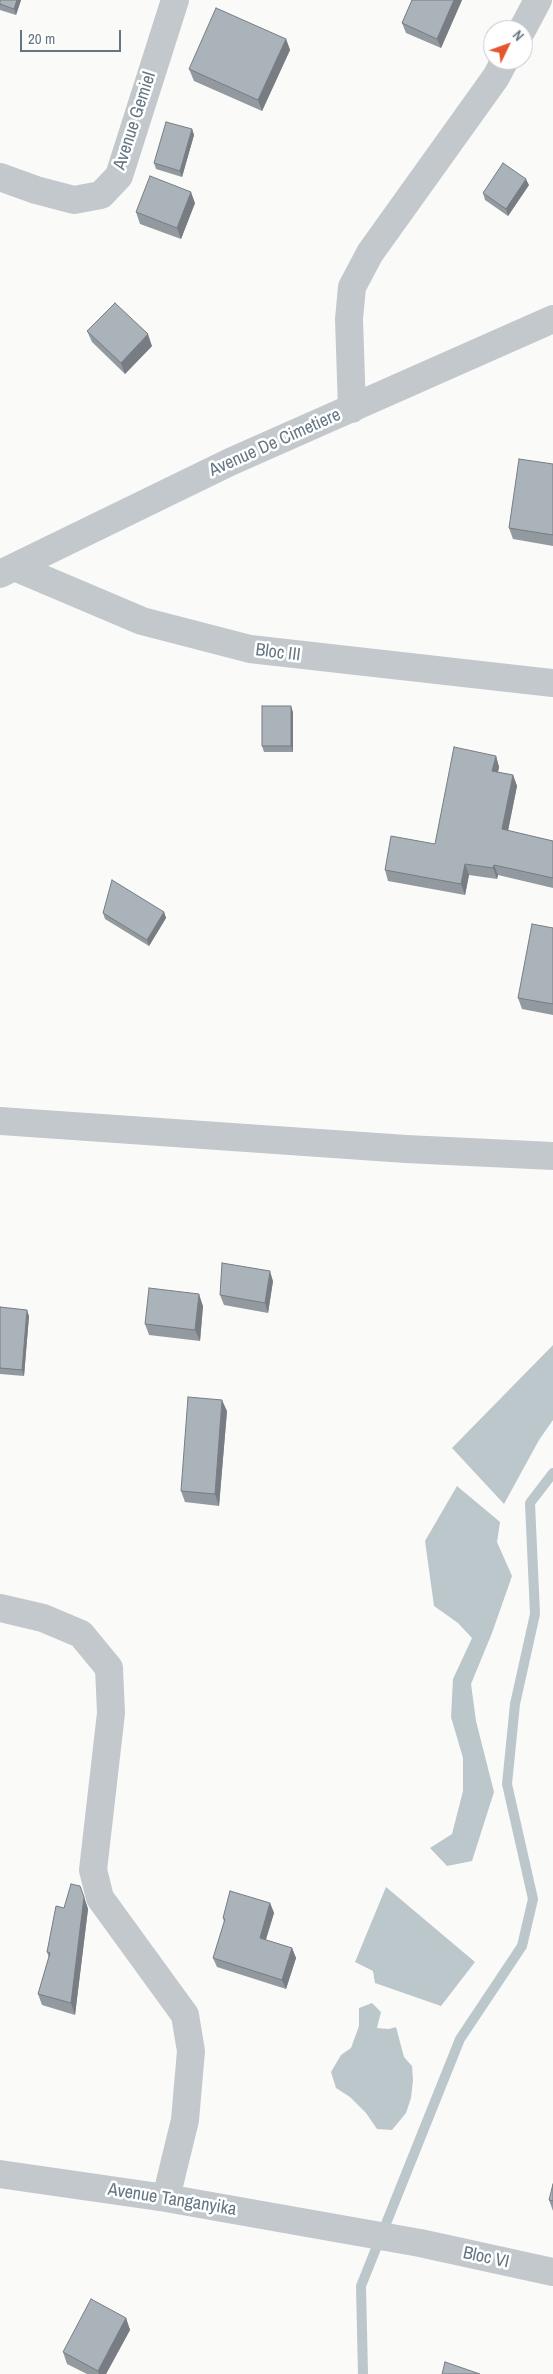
<!DOCTYPE html>
<html>
<head>
<meta charset="utf-8">
<style>
  body { margin:0 }
  #map { position:relative; width:553px; height:2374px; overflow:hidden; background:#fafaf8; font-family:"Archivo Narrow",sans-serif }
  canvas { display:block }
  .north { position:absolute; left:483px; top:20px; width:50px; height:50px; box-sizing:border-box; background:#fff; border:1px solid #c1c8cd; border-radius:50%; rotate:48deg; font-size:14px; font-weight:700; line-height:20px; text-align:center; color:#657683 }
  .north::after { content:''; display:block; margin:auto; width:18px; height:22px; background:#e4572e; clip-path:polygon(50% 0,100% 100%,50% 72%,0 100%) }
  .scale { position:absolute; left:20px; top:30px; width:101px; height:22px; box-sizing:border-box; border:2px solid #657683; border-top:0; padding-left:6px; font-size:15px; line-height:18px; white-space:nowrap; color:#657683; -webkit-text-stroke:4px #fff; paint-order:stroke }
</style>
</head>
<body>
<div id="map">
<canvas width="553" height="2374"></canvas>
<div class="north">N</div>
<div class="scale">20 m</div>
</div>
<script>
const ctx = document.querySelector('canvas').getContext('2d');
ctx.lineJoin = 'round';
function fillPath(path, color) { ctx.fillStyle = color; ctx.fill(path, 'evenodd'); }
const shape = rows => new Path2D(rows.map(r => 'M' + r).join(''));
function stroke(path, color, width, dash) { ctx.strokeStyle = color; ctx.lineWidth = width; ctx.lineCap = dash ? 'butt' : 'round'; ctx.setLineDash(dash || []); ctx.stroke(path); }
function write(font, color, halo, rows, align = 'center') {
  ctx.font = font + ' "Archivo Narrow",sans-serif'; ctx.lineWidth = 5; ctx.setLineDash([]); ctx.textBaseline = 'middle'; ctx.strokeStyle = halo; ctx.fillStyle = color; for (const [text, x, y, turn = 0] of rows) {
    ctx.save(); ctx.translate(x, y); ctx.rotate((+turn || 0) * Math.PI / 180); ctx.textAlign = isNaN(turn) ? turn : align; if (halo) ctx.strokeText(text, 0, 0); ctx.fillText(text, 0, 0); ctx.restore();
  }
}
fillPath(shape([
  [553,1345,553,1420,539,1440,504,1504,452,1448],
  [457,1486,500,1522,497,1542,512,1576,492,1633,471,1684,476,1721,494,1792,472,1861,447,1866,430,1848,452,1834,463,1791,463,1758,451,1717,453,1679,472,1638,458,1623,434,1606,425,1541],
  [386,1887,475,1962,441,2006,375,1983,373,1971,355,1962],
  [372,2003,381,2012,377,2028,389,2029,396,2027,404,2057,412,2066,413,2080,411,2098,406,2113,392,2130,377,2129,366,2113,350,2097,336,2088,331,2072,341,2055,351,2048,359,2026,359,2008]
]), '#bbc7cb');
stroke(shape([
  [363,2374,361,2286,460,2039,522,1946,533,1899,507,1784,515,1704,535,1614,530,1503,553,1473]
]), '#bbc7cb', 10);
stroke(shape([
  [522,30,538,0],
  [0,177,36,190,74,200,101,195,119,176,175,0],
  [352,409,349,319,352,287,370,253,496,77,505,60],
  [17,568,142,621,250,649,553,683],
  [0,574,230,462,553,319],
  [0,1121,406,1149,553,1156],
  [0,1608,43,1618,81,1634,109,1668,111,1713,93,1870,100,1898,185,2015,191,2051,185,2120,166,2198],
  [0,2174,166,2198,420,2243,553,2272]
]), '#c3c8cc', 28);
fillPath(shape([
  [0,0,21,0,16,15,0,10],
  [412,0,462,0,441,48,406,33,402,23],
  [286,39,290,50,262,111,194,81,189,69],
  [192,129,194,135,182,177,156,169,154,163],
  [529,185,508,216,485,200,483,193],
  [195,203,181,239,140,224,136,212],
  [87,331,152,346,125,374,92,342],
  [553,464,553,546,513,539,509,528],
  [293,712,293,752,264,752,262,746],
  [496,756,499,767,498,772,513,775,517,786,508,831,553,841,553,888,498,875,497,879,469,875,465,895,388,881,385,870,435,844],
  [164,912,166,918,149,946,105,919,103,913],
  [553,928,553,1015,522,1009,518,998],
  [273,1281,268,1313,224,1305,220,1295],
  [203,1306,200,1341,149,1335,145,1324],
  [0,1307,29,1316,24,1376,0,1374],
  [227,1411,219,1506,185,1502,181,1491],
  [84,1897,88,1909,75,2015,42,2005,38,1994,49,1958,47,1952,64,1908],
  [270,1903,274,1913,266,1940,292,1948,296,1958,286,1989,217,1967,213,1958,224,1922,223,1918],
  [549,2200,553,2201,553,2211],
  [126,2318,130,2330,106,2374,87,2374,67,2364,63,2352]
]), '#929a9f');
fillPath(shape([
  [17,0,21,0,16,15,14,9],
  [454,0,462,0,441,48,437,39],
  [286,39,290,50,262,111,258,100],
  [192,129,194,135,182,177,180,171],
  [526,179,529,185,508,216,506,209],
  [191,192,195,203,181,239,177,228],
  [148,334,152,346,125,374,121,363],
  [291,706,293,712,293,752,291,746],
  [496,756,499,767,496,782,492,771],
  [513,775,517,786,506,840,502,829],
  [465,864,469,875,465,895,461,884],
  [494,865,498,875,497,879,493,868],
  [164,912,166,918,149,946,147,940],
  [270,1271,273,1281,268,1313,265,1303],
  [199,1294,203,1306,200,1341,195,1330],
  [27,1310,29,1316,24,1376,22,1370],
  [222,1400,227,1411,219,1506,215,1494],
  [84,1897,88,1909,75,2015,71,2003],
  [270,1903,274,1913,263,1948,260,1938],
  [292,1948,296,1958,286,1989,282,1980],
  [126,2318,130,2330,106,2374,99,2374,98,2371]
]), '#777d82');
const building = shape([
  [0,0,17,0,14,9,0,4,0,0],
  [412,0,454,0,437,39,402,23,412,0],
  [216,8,286,39,258,100,189,69,216,8],
  [166,122,192,129,180,171,154,163,166,122],
  [503,163,526,179,506,209,483,193,503,163],
  [150,176,191,192,177,228,136,212,150,176],
  [115,303,148,334,121,363,87,331,115,303],
  [519,459,553,464,553,535,509,528,519,459],
  [262,706,291,706,291,746,262,746,262,706],
  [454,747,496,756,492,771,513,775,502,829,553,841,553,878,494,865,493,868,465,864,461,884,385,870,391,836,435,844,454,747],
  [112,880,164,912,147,940,103,913,112,880],
  [532,924,553,928,553,1004,518,998,532,924],
  [222,1263,270,1271,265,1303,220,1295,222,1263],
  [149,1288,199,1294,195,1330,145,1324,149,1288],
  [0,1307,27,1310,22,1370,0,1368,0,1307],
  [188,1397,222,1400,215,1494,181,1491,188,1397],
  [71,1884,80,1886,84,1897,71,2003,38,1994,50,1953,47,1952,56,1906,64,1908,71,1884],
  [230,1891,270,1903,260,1938,292,1948,282,1980,213,1958,225,1919,223,1918,230,1891],
  [553,2184,553,2201,549,2200,553,2184],
  [91,2299,126,2318,98,2371,63,2352,91,2299],
  [445,2362,480,2374,442,2374,445,2362]
]);
fillPath(building, '#aab3b9');
stroke(building, '#777d82', 1);
write('18px', '#657683', '#fff', [
  ["Avenue Gemiel",135,121,-72],
  ["Avenue De Cimetiere",275,443,-24],
  ["Bloc III",278,653,7],
  ["Avenue Tanganyika",172,2200,9],
  ["Bloc VI",486,2258,12]
]);
</script>
</body>
</html>
